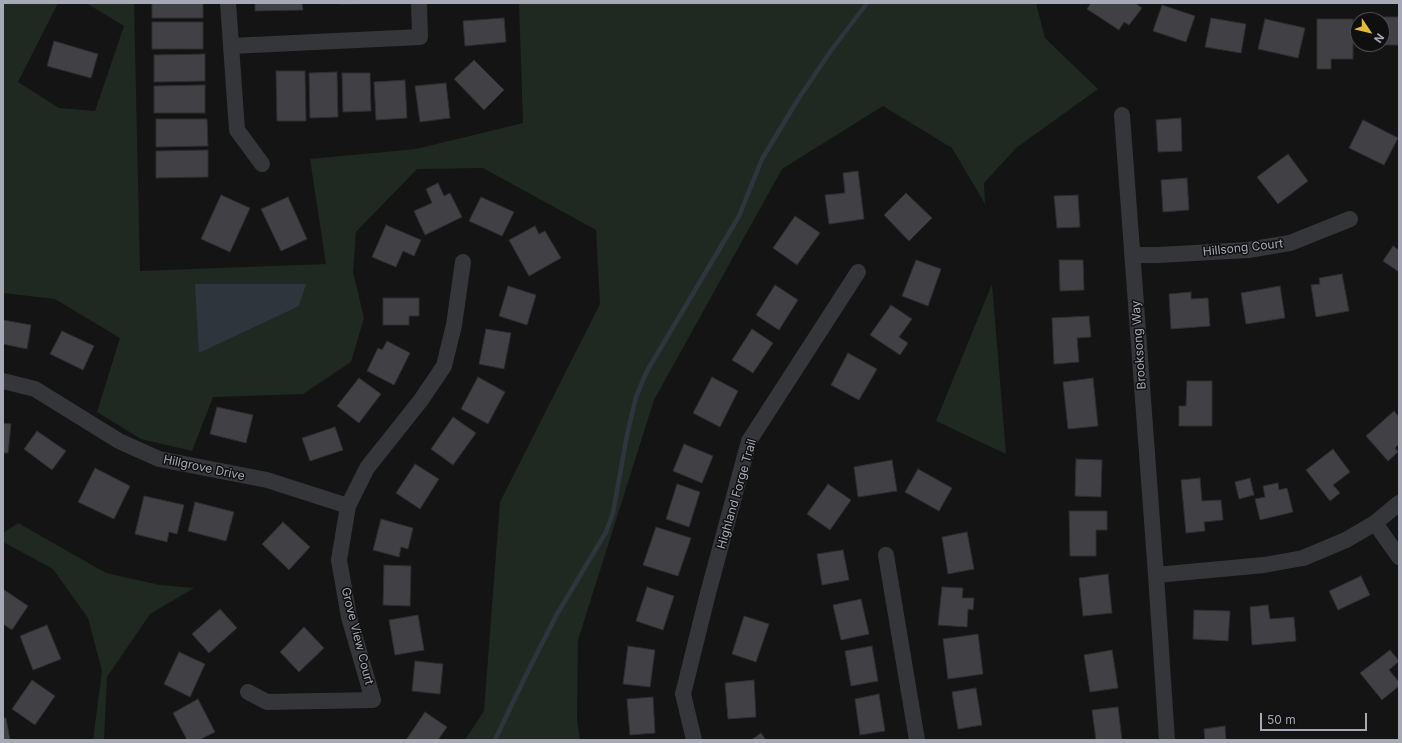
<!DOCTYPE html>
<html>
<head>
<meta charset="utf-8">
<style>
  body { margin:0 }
  #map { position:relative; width:1402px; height:743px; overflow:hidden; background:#141415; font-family:Inter,sans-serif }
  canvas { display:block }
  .frame { position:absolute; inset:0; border:4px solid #a7aab5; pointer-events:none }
  .north { position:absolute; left:1350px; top:12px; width:40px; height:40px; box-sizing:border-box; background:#0f0f10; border:1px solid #4c4d52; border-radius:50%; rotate:125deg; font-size:11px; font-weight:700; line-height:16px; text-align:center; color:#a7aab5 }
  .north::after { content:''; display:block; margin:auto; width:14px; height:18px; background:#e3b93e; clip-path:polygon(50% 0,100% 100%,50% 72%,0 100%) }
  .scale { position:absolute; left:1260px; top:713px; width:107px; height:18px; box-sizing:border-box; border:2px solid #a7aab5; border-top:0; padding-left:5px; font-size:12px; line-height:14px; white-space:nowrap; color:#a7aab5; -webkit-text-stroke:3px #0f0f10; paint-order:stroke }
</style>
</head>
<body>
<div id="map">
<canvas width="1402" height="743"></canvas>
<div class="frame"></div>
<div class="north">N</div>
<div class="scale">50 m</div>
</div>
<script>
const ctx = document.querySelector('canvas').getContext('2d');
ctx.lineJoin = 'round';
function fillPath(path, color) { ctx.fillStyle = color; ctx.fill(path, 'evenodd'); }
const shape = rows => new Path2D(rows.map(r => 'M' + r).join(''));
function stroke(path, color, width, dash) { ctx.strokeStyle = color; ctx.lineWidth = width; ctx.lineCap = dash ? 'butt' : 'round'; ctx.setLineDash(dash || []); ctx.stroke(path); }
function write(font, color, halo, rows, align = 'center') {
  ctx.font = font + ' Inter,sans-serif'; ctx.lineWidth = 3; ctx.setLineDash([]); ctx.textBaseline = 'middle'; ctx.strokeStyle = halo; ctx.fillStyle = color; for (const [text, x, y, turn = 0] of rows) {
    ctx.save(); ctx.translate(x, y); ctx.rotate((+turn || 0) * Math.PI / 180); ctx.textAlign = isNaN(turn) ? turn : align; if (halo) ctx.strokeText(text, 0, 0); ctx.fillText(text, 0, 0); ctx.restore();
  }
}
fillPath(shape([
  [3,3,58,3,18,82,59,108,95,111,124,26,86,3,134,3,140,271,326,264,310,159,416,149,523,123,519,3,1036,3,1045,38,1098,89,1016,148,984,183,985,204,952,148,883,106,782,169,654,400,578,640,577,720,580,740,465,740,484,711,500,502,600,304,596,230,483,168,417,169,356,232,353,272,364,318,351,362,303,394,213,397,192,451,141,439,97,412,120,338,55,299,3,293],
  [992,284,1006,454,936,421],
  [18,523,106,573,160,585,194,588,150,614,107,677,104,740,93,740,102,671,88,618,53,569,3,542,3,533]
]), '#202822');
fillPath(shape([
  [195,284,306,284,299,306,199,353]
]), '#2e353d');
stroke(shape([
  [495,740,526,675,556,616,606,532,613,513,627,435,636,397,647,371,739,216,762,159,797,101,830,52,867,3]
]), '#2e353d', 4.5);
const building = shape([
  [152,3,203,3,203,18,152,18,152,3],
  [255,3,302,3,303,10,255,11,255,3],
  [341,3,388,3,341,4,341,3],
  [1091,3,1135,3,1142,8,1129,25,1124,22,1119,30,1087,9,1091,3],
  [1162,5,1195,16,1186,42,1153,31,1162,5],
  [1369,17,1399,17,1399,45,1369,45,1382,44,1382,20,1369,20,1369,17],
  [504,18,506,42,465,46,463,21,504,18],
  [1211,18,1246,24,1241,53,1205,47,1211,18],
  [1265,19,1305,28,1298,58,1258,49,1265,19],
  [1317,19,1353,19,1353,59,1331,59,1331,69,1317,69,1317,19],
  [152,22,203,22,203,49,152,49,152,22],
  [54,41,98,54,91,78,47,66,54,41],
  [205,54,205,81,154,82,154,55,205,54],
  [474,60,504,90,484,110,454,79,474,60],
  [276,71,305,71,306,121,277,121,276,71],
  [337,72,338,117,310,118,309,73,337,72],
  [342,73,370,73,371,111,343,112,342,73],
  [405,80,407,118,376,120,374,82,405,80],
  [446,83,450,118,420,122,415,86,446,83],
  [205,85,205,113,154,113,154,86,205,85],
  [1181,118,1182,151,1158,152,1156,120,1181,118],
  [156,119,207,119,208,146,156,147,156,119],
  [1363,120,1398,138,1384,165,1349,148,1363,120],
  [208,150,208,177,156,178,156,151,208,150],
  [1288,154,1308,181,1278,204,1257,177,1288,154],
  [858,171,864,219,829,224,825,195,845,193,843,173,858,171],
  [1187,178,1189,210,1163,212,1161,180,1187,178],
  [438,183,444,196,450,193,462,217,425,235,414,211,432,203,426,189,438,183],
  [906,193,932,218,909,241,884,215,906,193],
  [221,195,250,208,230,252,201,239,221,195],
  [1078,195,1080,227,1057,228,1054,196,1078,195],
  [288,197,307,239,281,251,261,209,288,197],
  [481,197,514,212,502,236,469,221,481,197],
  [795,216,820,233,797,265,773,248,795,216],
  [386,225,421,240,414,256,403,251,396,267,372,257,386,225],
  [535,226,539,234,545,231,561,258,529,276,509,240,535,226],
  [1393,246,1399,250,1399,272,1383,261,1393,246],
  [916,260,941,269,928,306,902,296,916,260],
  [1059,260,1083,260,1084,290,1060,291,1059,260],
  [1342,274,1349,311,1316,317,1311,285,1320,284,1319,278,1342,274],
  [775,285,798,300,779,330,756,315,775,285],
  [508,286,536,295,527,325,499,316,508,286],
  [1280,286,1285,318,1246,324,1241,293,1280,286],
  [1191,292,1191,299,1208,298,1210,326,1171,329,1169,294,1191,292],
  [383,298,419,298,419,316,409,316,409,325,383,325,383,298],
  [891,305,912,319,899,337,908,343,900,355,870,335,891,305],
  [1089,316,1091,337,1077,338,1079,362,1054,364,1052,318,1089,316],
  [3,320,31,325,27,349,3,344,3,320],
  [486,329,511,333,504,369,479,364,486,329],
  [752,329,773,343,753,373,732,360,752,329],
  [62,331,94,346,83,370,50,354,62,331],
  [387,341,410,353,394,385,367,371,378,348,382,350,387,341],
  [848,353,877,369,859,400,831,385,848,353],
  [478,377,505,392,488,424,461,409,478,377],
  [712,377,738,391,720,427,693,413,712,377],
  [359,378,381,394,359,423,337,406,359,378],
  [1093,378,1098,426,1068,429,1063,382,1093,378],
  [1187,381,1212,381,1212,426,1179,426,1179,406,1186,406,1187,381],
  [217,407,253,415,246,443,210,434,217,407],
  [1394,411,1399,417,1399,444,1395,448,1398,452,1388,461,1366,436,1394,411],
  [453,417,476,433,453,465,431,449,453,417],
  [3,423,11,424,8,453,3,453,3,423],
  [335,427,343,450,310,461,302,438,335,427],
  [37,431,66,451,52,470,24,449,37,431],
  [684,444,713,456,702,483,673,471,684,444],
  [1333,449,1350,472,1333,485,1340,493,1330,501,1306,470,1333,449],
  [1076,459,1102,460,1101,497,1075,496,1076,459],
  [892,460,897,491,858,497,854,467,892,460],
  [415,464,439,479,420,509,396,493,415,464],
  [95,468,130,486,114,519,78,502,95,468],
  [918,469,952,488,939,511,905,492,918,469],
  [1200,478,1202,501,1221,500,1223,520,1204,522,1205,531,1186,533,1181,480,1200,478],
  [1250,478,1254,495,1239,499,1235,482,1250,478],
  [1278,483,1279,490,1287,488,1293,512,1260,520,1255,499,1265,497,1263,486,1278,483],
  [677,484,700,492,689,527,666,519,677,484],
  [828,484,851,500,830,530,807,514,828,484],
  [144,496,184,505,177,534,169,532,167,542,135,534,144,496],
  [195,502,234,512,226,541,188,531,195,502],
  [1069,511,1107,511,1107,530,1096,530,1096,556,1070,556,1069,511],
  [381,519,413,528,408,549,401,547,399,557,373,550,381,519],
  [283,522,310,547,289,570,262,544,283,522],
  [656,527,691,538,678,576,643,565,656,527],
  [967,532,974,569,948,574,942,537,967,532],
  [843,550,849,580,822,585,817,554,843,550],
  [384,565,411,566,410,606,383,605,384,565],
  [1108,574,1112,613,1083,616,1079,578,1108,574],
  [1361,576,1370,595,1338,610,1329,591,1361,576],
  [647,587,674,596,663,630,636,621,647,587],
  [942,587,963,588,962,598,974,598,973,610,968,609,967,627,938,625,942,587],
  [3,589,28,606,12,630,3,624,3,589],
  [861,599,869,634,841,640,833,605,861,599],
  [1268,605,1270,619,1294,617,1296,641,1252,645,1250,607,1268,605],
  [220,609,237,628,209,653,192,634,220,609],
  [1194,610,1230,611,1228,641,1193,639,1194,610],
  [418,615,424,650,395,655,389,620,418,615],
  [744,616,769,624,756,662,732,654,744,616],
  [47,625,61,659,33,670,20,636,47,625],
  [304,627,324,648,299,672,280,652,304,627],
  [978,634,983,674,948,679,943,639,978,634],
  [628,646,655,650,650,687,623,684,628,646],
  [872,646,878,681,851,686,845,651,872,646],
  [1112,650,1118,688,1090,692,1084,655,1112,650],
  [1390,650,1399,661,1389,670,1399,682,1399,686,1382,700,1360,673,1390,650],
  [179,652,205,664,190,697,164,684,179,652],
  [415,661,443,664,440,694,412,691,415,661],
  [32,680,55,696,35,725,12,709,32,680],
  [754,680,756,717,728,719,725,683,754,680],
  [976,688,982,725,958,729,952,692,976,688],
  [879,694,885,731,860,735,855,699,879,694],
  [653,697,655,733,630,735,627,699,653,697],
  [198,699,215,732,199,740,187,740,173,713,198,699],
  [1118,707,1122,740,1096,740,1092,710,1118,707],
  [425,712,447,727,438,740,406,740,425,712],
  [3,718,6,718,10,740,3,740,3,718],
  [1225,726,1226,740,1205,740,1204,729,1225,726],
  [761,733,766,740,751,740,761,733]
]);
fillPath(building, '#414145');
stroke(building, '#2e2e31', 1);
stroke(shape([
  [228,3,237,130,262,164],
  [231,46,420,37,419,3],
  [1122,115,1156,575,1167,740],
  [1132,255,1159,255,1248,250,1290,243,1350,219],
  [3,381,35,389,119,441,159,459,267,480,348,506],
  [1375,523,1399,557],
  [886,555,917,740],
  [1156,575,1264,565,1303,558,1346,540,1375,523,1399,503],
  [248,692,267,702,373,700,349,617,339,560,348,506,367,468,421,400,444,366,454,325,463,262],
  [694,740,683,694,707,597,749,441,858,272]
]), '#35363a', 16);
write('12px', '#a7aab5', '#0f0f10', [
  ["Hillsong Court",1243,248,-6],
  ["Brooksong Way",1139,345,-94],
  ["Hillgrove Drive",204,468,12],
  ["Highland Forge Trail",737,494,-74],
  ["Grove View Court",357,636,76]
]);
</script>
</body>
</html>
